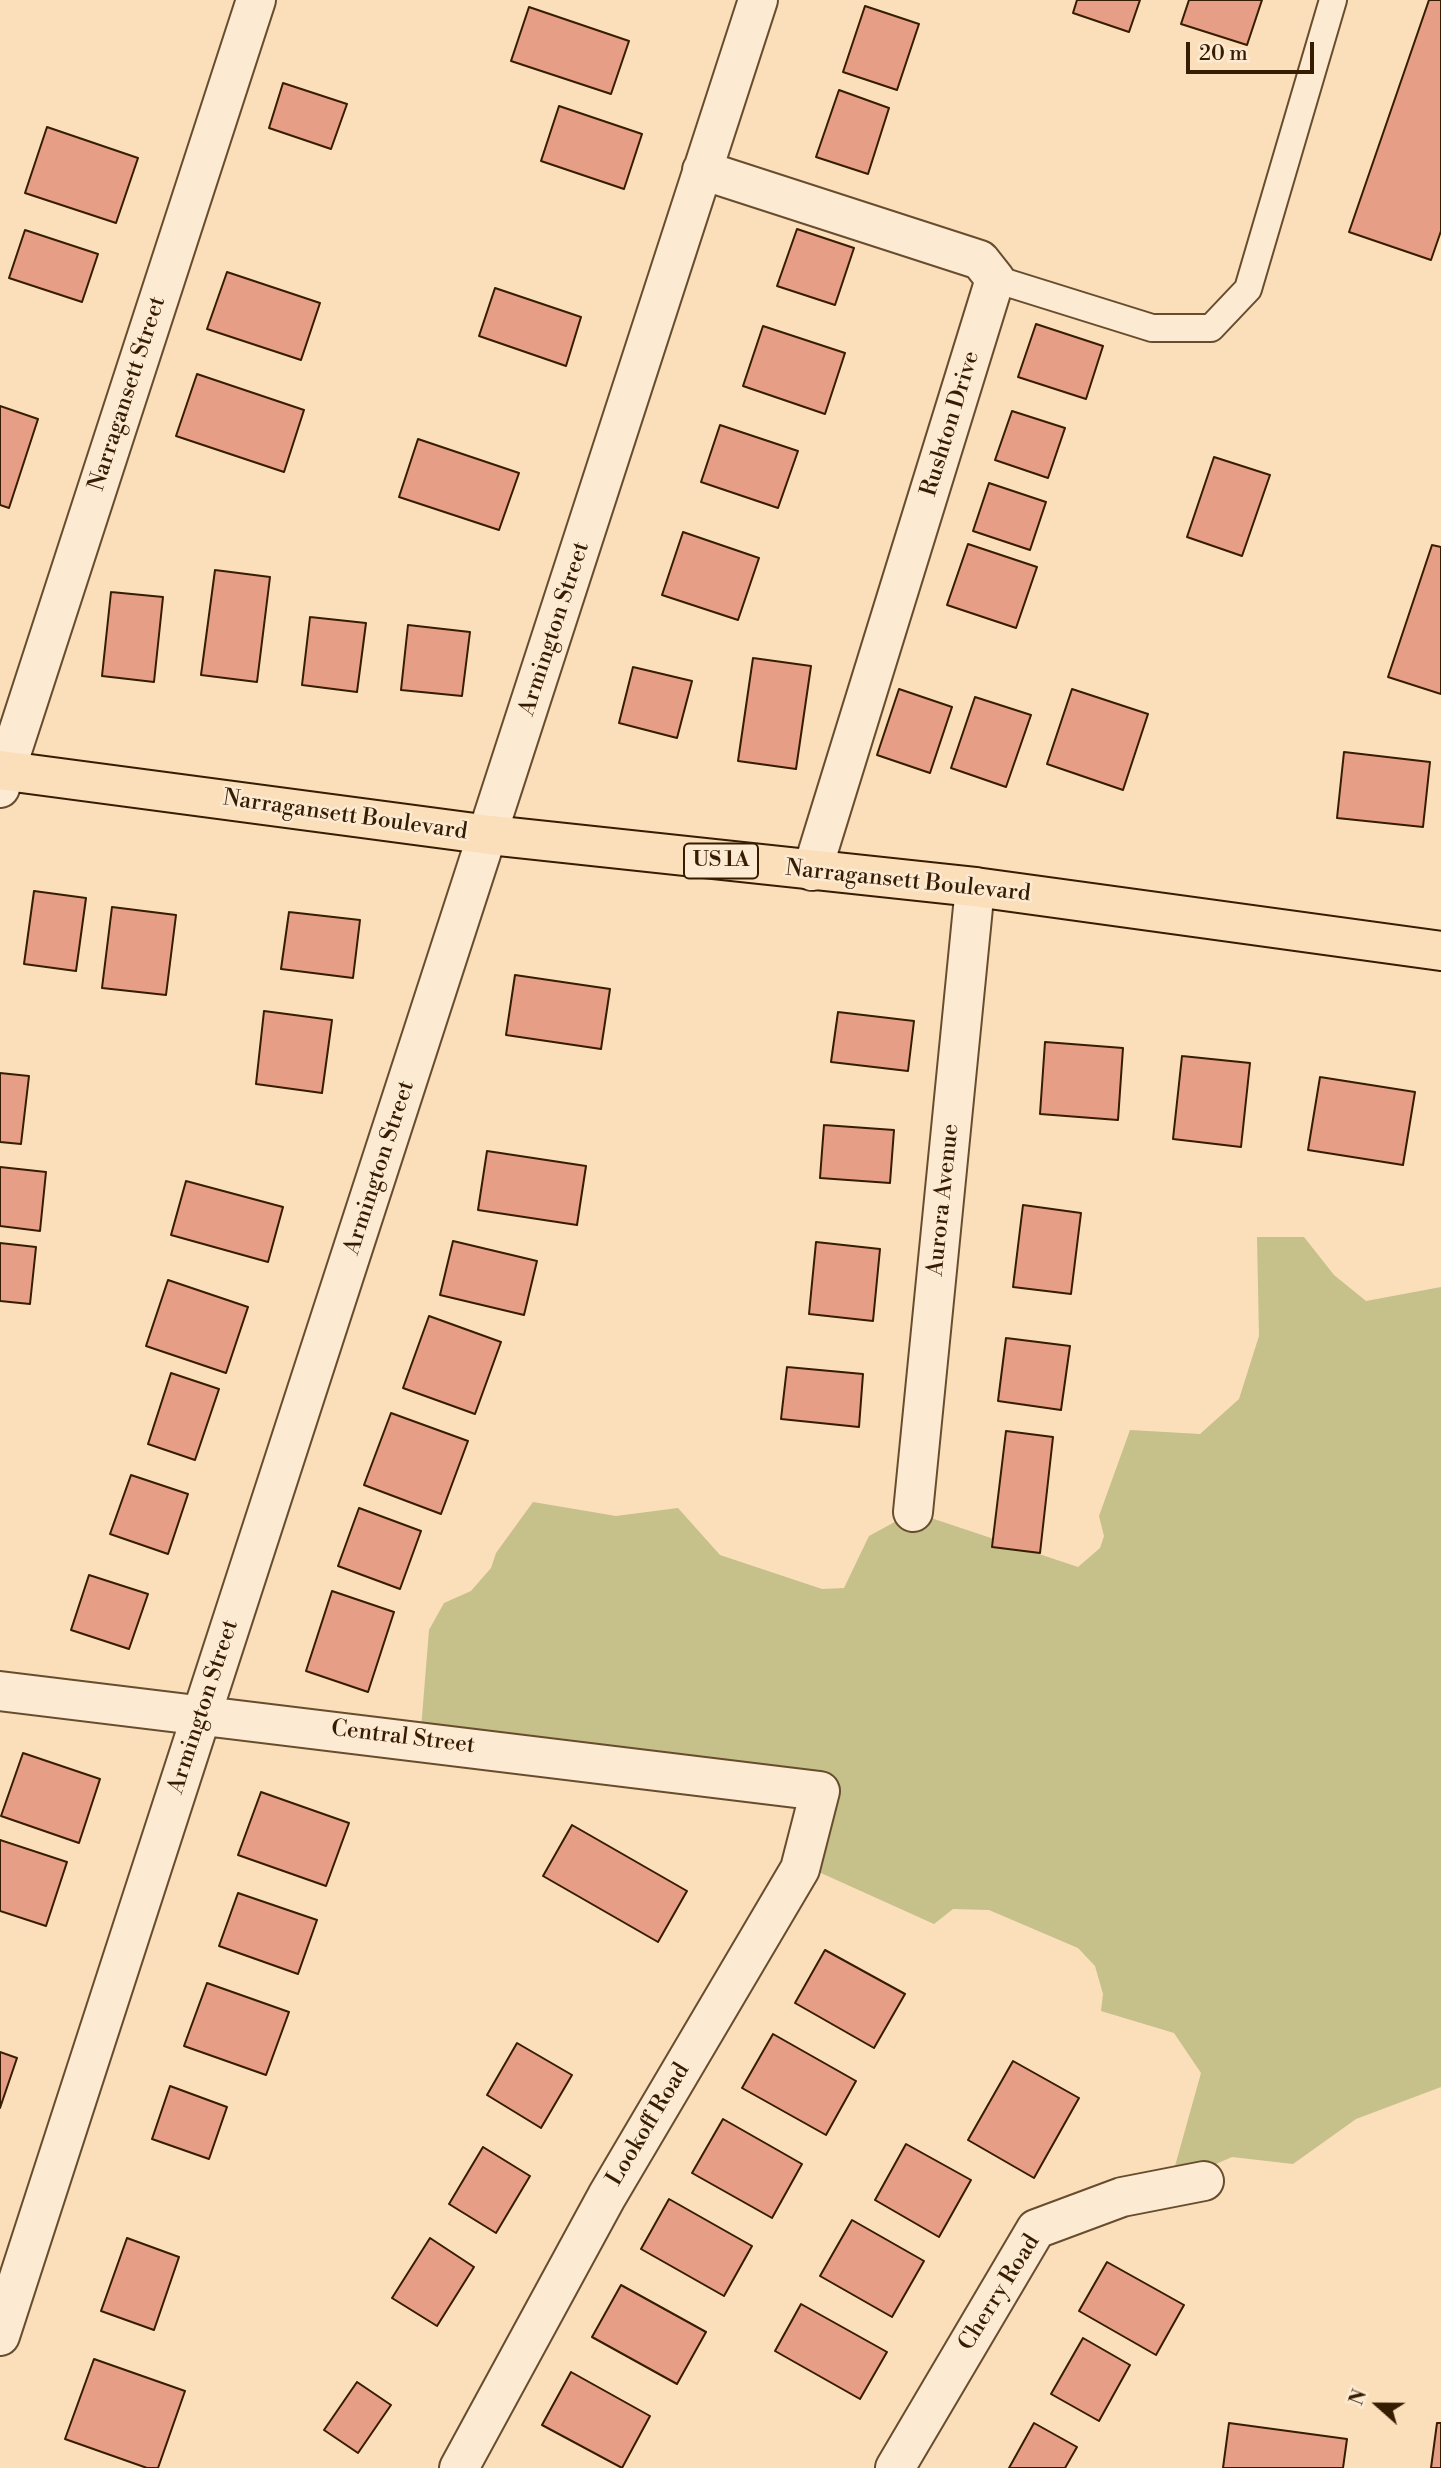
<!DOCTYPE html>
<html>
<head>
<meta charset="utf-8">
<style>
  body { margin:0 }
  #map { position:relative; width:1441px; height:2468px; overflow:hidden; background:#fadfba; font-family:"Libre Bodoni",serif }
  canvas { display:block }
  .north { position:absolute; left:1343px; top:2370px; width:70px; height:70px; -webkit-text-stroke:5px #fcead2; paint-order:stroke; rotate:291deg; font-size:19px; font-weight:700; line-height:28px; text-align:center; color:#361c00 }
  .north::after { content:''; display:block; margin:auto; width:24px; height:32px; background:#361c00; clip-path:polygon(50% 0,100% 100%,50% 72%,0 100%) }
  .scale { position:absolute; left:1186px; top:42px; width:128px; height:32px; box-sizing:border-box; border:4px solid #361c00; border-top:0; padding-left:9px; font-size:21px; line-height:24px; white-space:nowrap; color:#361c00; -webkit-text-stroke:5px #fcead2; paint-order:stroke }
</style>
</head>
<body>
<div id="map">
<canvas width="1441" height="2468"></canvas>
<div class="north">N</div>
<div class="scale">20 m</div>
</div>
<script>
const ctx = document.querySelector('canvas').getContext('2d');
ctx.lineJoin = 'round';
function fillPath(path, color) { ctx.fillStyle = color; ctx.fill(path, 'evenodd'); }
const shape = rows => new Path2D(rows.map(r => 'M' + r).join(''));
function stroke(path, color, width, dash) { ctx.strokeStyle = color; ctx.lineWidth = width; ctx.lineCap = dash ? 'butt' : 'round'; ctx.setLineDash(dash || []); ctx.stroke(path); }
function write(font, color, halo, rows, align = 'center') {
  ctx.font = font + ' "Libre Bodoni",serif'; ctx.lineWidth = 5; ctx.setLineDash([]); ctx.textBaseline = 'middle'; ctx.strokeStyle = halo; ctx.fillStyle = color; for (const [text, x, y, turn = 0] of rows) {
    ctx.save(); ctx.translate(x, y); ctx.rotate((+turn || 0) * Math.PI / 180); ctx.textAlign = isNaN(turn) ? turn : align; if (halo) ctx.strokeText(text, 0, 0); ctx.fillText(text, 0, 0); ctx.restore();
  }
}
fillPath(shape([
  [1257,1237,1304,1237,1334,1275,1366,1301,1441,1287,1441,2087,1356,2119,1293,2164,1232,2157,1170,2184,1201,2073,1174,2033,1101,2011,1103,1994,1095,1966,1078,1948,989,1910,953,1909,934,1924,801,1864,820,1792,421,1729,429,1630,444,1603,471,1591,491,1568,496,1553,533,1502,616,1516,678,1508,720,1555,822,1589,844,1588,869,1536,913,1512,1078,1567,1100,1548,1104,1536,1099,1516,1130,1430,1200,1434,1239,1399,1259,1336]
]), '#c6c08a');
const building = shape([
  [1077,0,1140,0,1129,32,1073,13,1077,0],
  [1189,0,1262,0,1247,45,1181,24,1189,0],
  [1429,0,1441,0,1441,231,1431,260,1349,232,1429,0],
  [865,6,919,24,897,90,843,72,865,6],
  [529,7,629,41,611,94,511,61,529,7],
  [283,83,347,104,331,149,269,128,283,83],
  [839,90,889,108,868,174,816,157,839,90],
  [559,106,642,134,624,189,541,161,559,106],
  [47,127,138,158,116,223,25,193,47,127],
  [797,229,854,248,835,305,777,286,797,229],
  [25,230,98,254,82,302,9,278,25,230],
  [227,272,320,303,301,360,207,329,227,272],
  [495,288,581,317,566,366,479,336,495,288],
  [1036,324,1103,346,1086,399,1018,377,1036,324],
  [763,326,845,353,825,414,743,386,763,326],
  [197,374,304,410,284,472,176,436,197,374],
  [0,406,38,419,9,508,0,505,0,406],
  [1012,411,1065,428,1048,478,995,460,1012,411],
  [720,425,798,451,778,508,701,482,720,425],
  [418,439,519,473,499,530,399,497,418,439],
  [1214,457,1270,475,1242,556,1187,537,1214,457],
  [989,483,1046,502,1030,550,973,531,989,483],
  [683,532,759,558,738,620,662,595,683,532],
  [968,544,1037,567,1016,628,947,605,968,544],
  [1432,545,1441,547,1441,694,1388,677,1432,545],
  [215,570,270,577,257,682,201,675,215,570],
  [111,592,163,597,154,682,102,676,111,592],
  [310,617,366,623,357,692,302,685,310,617],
  [408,625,470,632,462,696,401,690,408,625],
  [753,658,811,666,796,769,738,761,753,658],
  [633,667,692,681,677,738,619,723,633,667],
  [899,689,952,707,930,773,877,755,899,689],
  [1072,689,1148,714,1123,790,1047,764,1072,689],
  [975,697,1031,715,1006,787,951,768,975,697],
  [1344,752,1430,762,1423,827,1337,818,1344,752],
  [34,891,86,898,76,971,24,964,34,891],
  [112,907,176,915,166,995,102,988,112,907],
  [289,912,360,920,353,978,281,969,289,912],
  [515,975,610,989,601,1049,506,1035,515,975],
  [264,1011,332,1020,322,1093,256,1084,264,1011],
  [838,1012,914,1021,908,1071,831,1062,838,1012],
  [1045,1042,1123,1048,1118,1120,1040,1114,1045,1042],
  [1182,1056,1250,1063,1241,1147,1173,1139,1182,1056],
  [0,1073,29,1076,21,1144,0,1142,0,1073],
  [1320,1077,1415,1092,1403,1165,1308,1150,1320,1077],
  [824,1125,894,1130,890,1183,820,1178,824,1125],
  [487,1151,586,1166,577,1225,478,1210,487,1151],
  [0,1167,46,1172,40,1231,0,1226,0,1167],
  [186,1181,283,1207,268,1262,171,1235,186,1181],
  [1023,1205,1081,1213,1071,1294,1013,1287,1023,1205],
  [453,1241,537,1261,524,1315,440,1295,453,1241],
  [816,1242,880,1249,873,1321,809,1314,816,1242],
  [0,1243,36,1247,30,1304,0,1301,0,1243],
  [168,1280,248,1307,226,1373,146,1346,168,1280],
  [429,1316,501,1342,475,1414,403,1388,429,1316],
  [1006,1338,1070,1346,1061,1410,998,1401,1006,1338],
  [787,1367,863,1374,859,1427,781,1419,787,1367],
  [171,1373,219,1389,195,1460,148,1444,171,1373],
  [391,1413,468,1441,441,1514,364,1485,391,1413],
  [1006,1431,1053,1437,1040,1553,992,1547,1006,1431],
  [131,1475,188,1494,168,1554,110,1534,131,1475],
  [359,1508,421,1531,400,1589,338,1566,359,1508],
  [89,1575,148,1594,129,1649,71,1630,89,1575],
  [332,1591,394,1612,368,1692,306,1671,332,1591],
  [23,1753,100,1779,79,1843,1,1816,23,1753],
  [261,1792,349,1823,326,1886,238,1855,261,1792],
  [572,1825,687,1891,658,1942,543,1876,572,1825],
  [0,1840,67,1862,46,1926,0,1911,0,1840],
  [238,1893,317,1920,298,1974,219,1946,238,1893],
  [825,1950,905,1994,874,2048,795,2003,825,1950],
  [207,1983,289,2012,266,2075,184,2046,207,1983],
  [773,2034,856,2081,826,2135,742,2088,773,2034],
  [517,2043,572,2075,541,2128,487,2095,517,2043],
  [0,2052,17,2058,0,2108,0,2052],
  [1013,2061,1079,2098,1034,2178,968,2140,1013,2061],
  [170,2086,227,2107,209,2159,152,2139,170,2086],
  [723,2119,802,2164,772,2218,692,2173,723,2119],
  [906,2144,971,2180,939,2237,875,2200,906,2144],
  [483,2147,530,2176,496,2233,449,2204,483,2147],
  [669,2199,752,2246,724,2296,641,2249,669,2199],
  [852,2220,924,2261,892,2317,820,2276,852,2220],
  [127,2238,179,2257,154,2330,101,2311,127,2238],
  [430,2238,474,2267,437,2326,392,2298,430,2238],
  [1107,2262,1184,2305,1156,2355,1079,2311,1107,2262],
  [621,2285,706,2332,677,2384,592,2337,621,2285],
  [801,2304,887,2352,860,2399,775,2351,801,2304],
  [1083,2338,1130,2365,1099,2421,1051,2394,1083,2338],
  [94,2359,185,2391,158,2468,147,2468,65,2439,94,2359],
  [571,2372,650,2416,622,2468,542,2425,571,2372],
  [357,2382,391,2405,358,2453,324,2430,357,2382],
  [1034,2423,1077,2447,1065,2468,1009,2468,1034,2423],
  [1229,2423,1347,2439,1343,2468,1223,2468,1229,2423],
  [1437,2423,1441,2423,1441,2468,1431,2468,1437,2423]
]);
fillPath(building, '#e79e87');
stroke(building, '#361c00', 2);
const lane = shape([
  [995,279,1152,328,1211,328,1248,289,1333,0]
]);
const street = shape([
  [702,170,980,260,995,279,812,871],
  [0,788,256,0],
  [913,1512,975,887],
  [0,1691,820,1791,800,1869,607,2196,459,2468],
  [0,2336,758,0],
  [895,2468,1036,2229,1122,2197,1204,2181]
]);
const primary = shape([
  [0,770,490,835,975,887,1441,951]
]);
stroke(lane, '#674d2e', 30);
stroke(street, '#674d2e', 42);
stroke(primary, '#361c00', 42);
stroke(lane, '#fcead2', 26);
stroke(street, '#fcead2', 38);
stroke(primary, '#fadfba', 38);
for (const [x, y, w] of [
  [721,861,74]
]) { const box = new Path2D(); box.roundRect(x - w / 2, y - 17.5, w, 35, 5); ctx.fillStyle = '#fcead2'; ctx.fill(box); stroke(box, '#361c00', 2); }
write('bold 21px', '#361c00', null, [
  ["US 1A",721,861]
]);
write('23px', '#361c00', '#fcead2', [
  ["Narragansett Street",128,394,-72],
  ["Rushton Drive",951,424,-73],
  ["Armington Street",555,629,-72],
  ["Narragansett Boulevard",345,816,8],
  ["Narragansett Boulevard",908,882,6],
  ["Armington Street",380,1168,-72],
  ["Aurora Avenue",944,1200,-84],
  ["Armington Street",204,1707,-72],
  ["Central Street",403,1738,7],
  ["Lookoff Road",649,2125,-59],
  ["Cherry Road",1000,2293,-58]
]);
</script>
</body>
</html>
